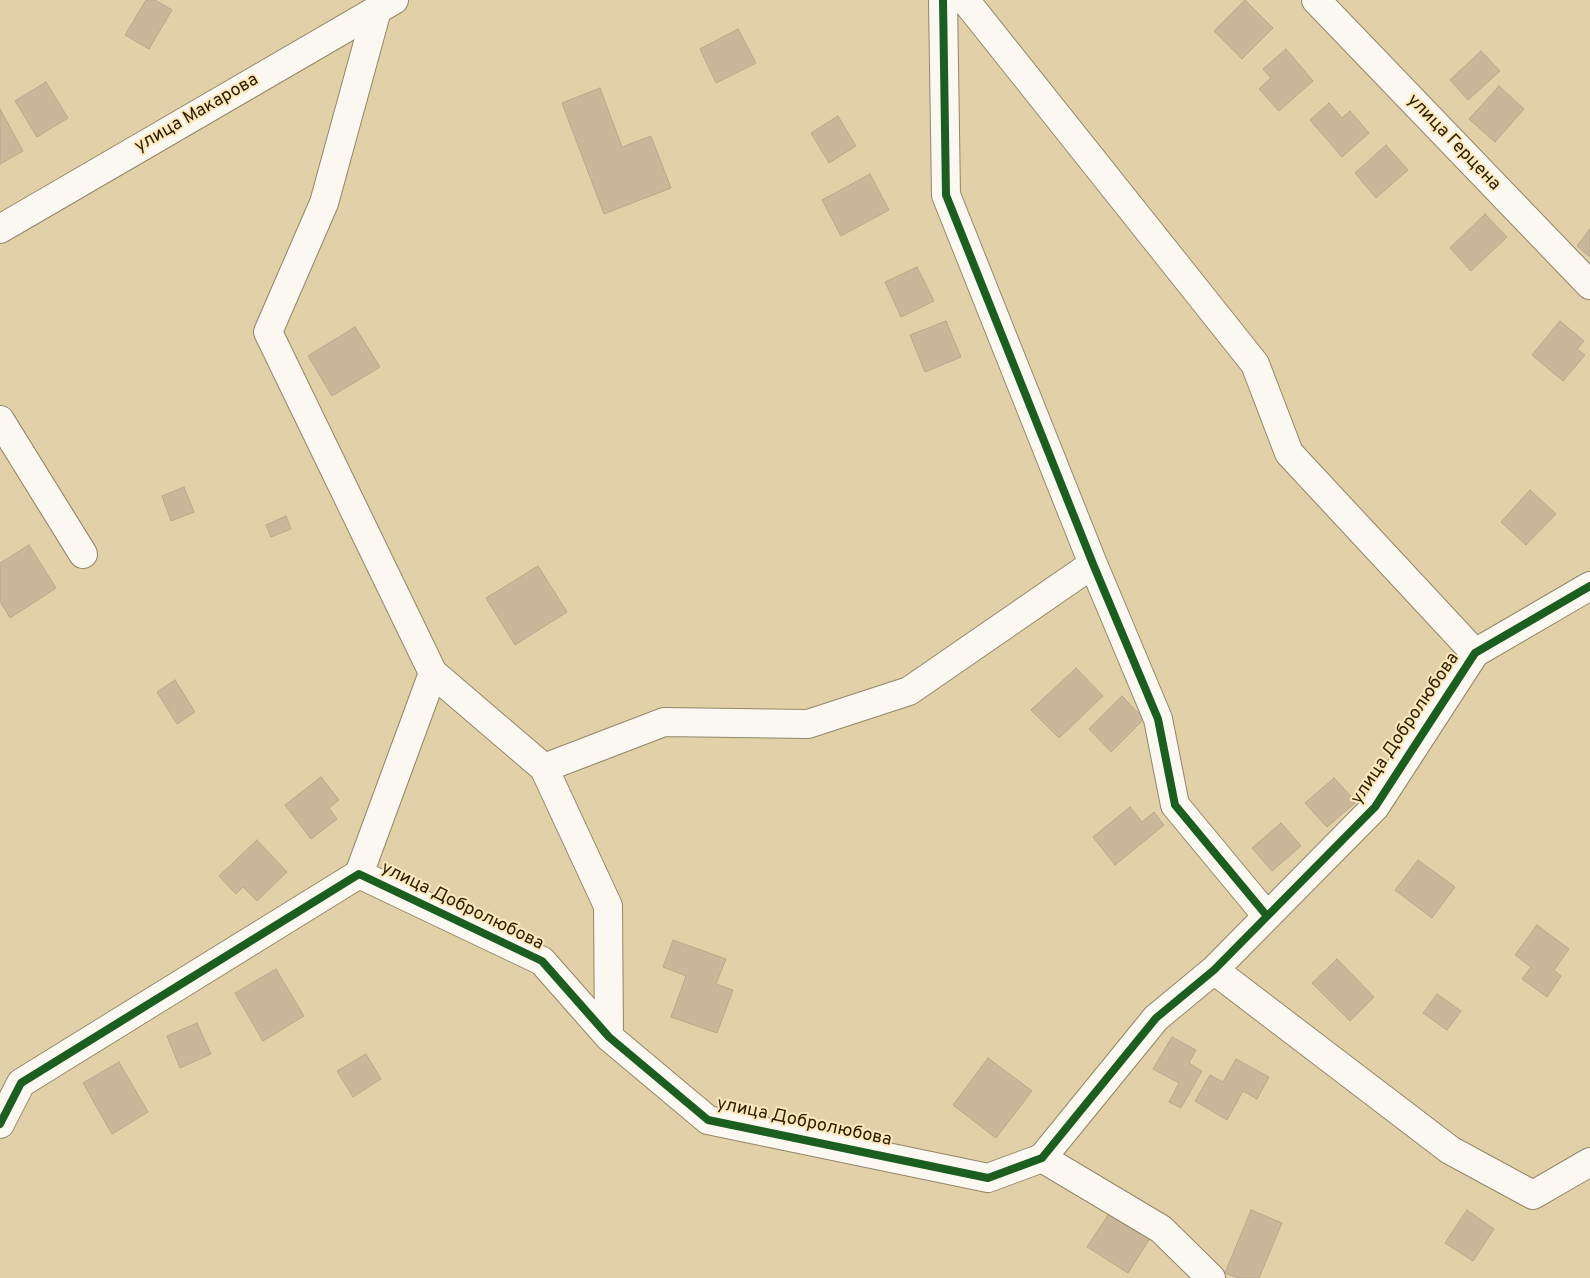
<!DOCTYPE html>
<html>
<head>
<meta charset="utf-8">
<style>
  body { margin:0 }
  canvas { display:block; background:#e2d0a8 }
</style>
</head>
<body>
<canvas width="1590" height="1278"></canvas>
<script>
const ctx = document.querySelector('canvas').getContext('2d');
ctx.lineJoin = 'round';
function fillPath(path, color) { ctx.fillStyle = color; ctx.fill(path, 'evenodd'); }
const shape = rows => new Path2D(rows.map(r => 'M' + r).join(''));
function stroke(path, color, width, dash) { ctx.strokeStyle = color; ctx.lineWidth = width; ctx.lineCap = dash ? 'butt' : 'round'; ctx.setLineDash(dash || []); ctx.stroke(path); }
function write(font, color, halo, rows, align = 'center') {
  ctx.font = font + ' Overpass,sans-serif'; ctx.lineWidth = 4; ctx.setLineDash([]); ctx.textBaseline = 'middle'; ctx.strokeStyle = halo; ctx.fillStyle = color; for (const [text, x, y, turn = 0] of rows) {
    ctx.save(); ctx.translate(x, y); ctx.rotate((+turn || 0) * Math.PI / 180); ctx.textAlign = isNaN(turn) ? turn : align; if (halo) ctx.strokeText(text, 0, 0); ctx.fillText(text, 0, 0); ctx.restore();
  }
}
const building = shape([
  [146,0,155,0,172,10,149,49,125,35,146,0],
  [1245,0,1273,28,1242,59,1214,31,1245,0],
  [738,29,756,63,716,83,700,49,738,29],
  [1286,49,1313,81,1279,111,1259,89,1271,78,1263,69,1286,49],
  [1481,51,1500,71,1468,100,1450,80,1481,51],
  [46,82,68,118,37,137,15,101,46,82],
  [1499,86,1524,109,1495,142,1469,119,1499,86],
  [600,88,622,147,651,136,671,188,604,214,562,103,600,88],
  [1329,103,1342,118,1350,111,1369,133,1342,157,1310,120,1329,103],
  [0,109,23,151,0,164,0,109],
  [838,116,856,146,829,163,811,133,838,116],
  [1386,145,1408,170,1376,198,1355,173,1386,145],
  [870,174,889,210,841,236,822,200,870,174],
  [1485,214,1507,237,1471,271,1450,248,1485,214],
  [1590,229,1590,257,1577,246,1590,229],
  [917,267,934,301,901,317,885,282,917,267],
  [946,321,961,357,925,372,910,335,946,321],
  [1560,321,1584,341,1577,349,1585,355,1563,381,1532,355,1560,321],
  [355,327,380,367,332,396,308,356,355,327],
  [184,487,194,512,171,521,162,496,184,487],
  [1530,490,1556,514,1526,545,1501,522,1530,490],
  [286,516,291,529,271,537,266,525,286,516],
  [29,545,56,588,10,618,0,601,0,563,29,545],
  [538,566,567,612,515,645,486,598,538,566],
  [1076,668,1103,696,1059,738,1031,710,1076,668],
  [175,680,195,712,177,724,157,692,175,680],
  [1122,696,1144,719,1111,752,1089,729,1122,696],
  [321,777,339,800,329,808,337,819,311,839,285,805,321,777],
  [1334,778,1356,802,1327,827,1305,803,1334,778],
  [1130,807,1142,822,1154,812,1164,825,1115,865,1093,837,1130,807],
  [1281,823,1301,846,1272,871,1252,848,1281,823],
  [257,840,287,872,257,901,243,887,236,894,219,876,257,840],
  [1418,860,1455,887,1432,918,1395,890,1418,860],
  [1537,925,1569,949,1554,970,1561,976,1547,997,1522,979,1531,967,1515,955,1537,925],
  [673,940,726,959,716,984,733,990,717,1033,671,1017,686,976,663,967,673,940],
  [1337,959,1374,997,1350,1021,1312,983,1337,959],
  [276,969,304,1016,263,1041,235,993,276,969],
  [1437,994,1461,1011,1447,1030,1423,1013,1437,994],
  [197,1023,211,1054,180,1068,167,1036,197,1023],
  [1172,1037,1196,1050,1189,1063,1202,1071,1181,1108,1169,1102,1179,1083,1153,1069,1172,1037],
  [366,1054,381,1079,353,1097,337,1071,366,1054],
  [988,1058,1032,1091,996,1138,953,1105,988,1058],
  [1236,1059,1269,1077,1257,1099,1243,1091,1227,1120,1195,1101,1210,1075,1223,1082,1236,1059],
  [119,1062,148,1112,112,1134,83,1083,119,1062],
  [1251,1210,1282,1223,1259,1278,1238,1278,1225,1273,1251,1210],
  [1467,1210,1494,1229,1473,1261,1445,1243,1467,1210],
  [1110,1212,1150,1238,1128,1273,1087,1247,1110,1212]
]);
fillPath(building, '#cab79a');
stroke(building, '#b9a78a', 1);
const minor = shape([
  [943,0,946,195,1093,564,1158,719,1175,805,1267,916],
  [965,0,1255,364,1289,453,1475,653],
  [1316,0,1590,285],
  [0,229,394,0],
  [0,420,83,554],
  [433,673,544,768,608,906,609,1037],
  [544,768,664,722,808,724,909,691,1093,564],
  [359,874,433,673,268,332,324,203,377,10],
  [1214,970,1450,1150,1533,1195,1590,1162],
  [0,1124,21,1083,359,874,542,961,609,1037,708,1120,988,1178,1042,1158,1156,1018,1214,970,1375,807,1475,653,1590,586],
  [1042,1158,1161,1229,1211,1278]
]);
stroke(minor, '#938669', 30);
stroke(minor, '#fbf8f2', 28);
stroke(shape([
  [943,0,946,195,1093,564,1158,719,1175,805,1267,916],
  [0,1124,21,1083,359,874,542,961,609,1037,708,1120,988,1178,1042,1158,1156,1018,1214,970,1375,807,1475,653,1590,586]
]), '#1b5e20', 8);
write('18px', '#2c1f01', '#fce8bd', [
  ["улица Макарова",197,114,-30],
  ["улица Герцена",1453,143,46],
  ["улица Добролюбова",1406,729,-56],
  ["улица Добролюбова",462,907,26],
  ["улица Добролюбова",804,1123,12]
]);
</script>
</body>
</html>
